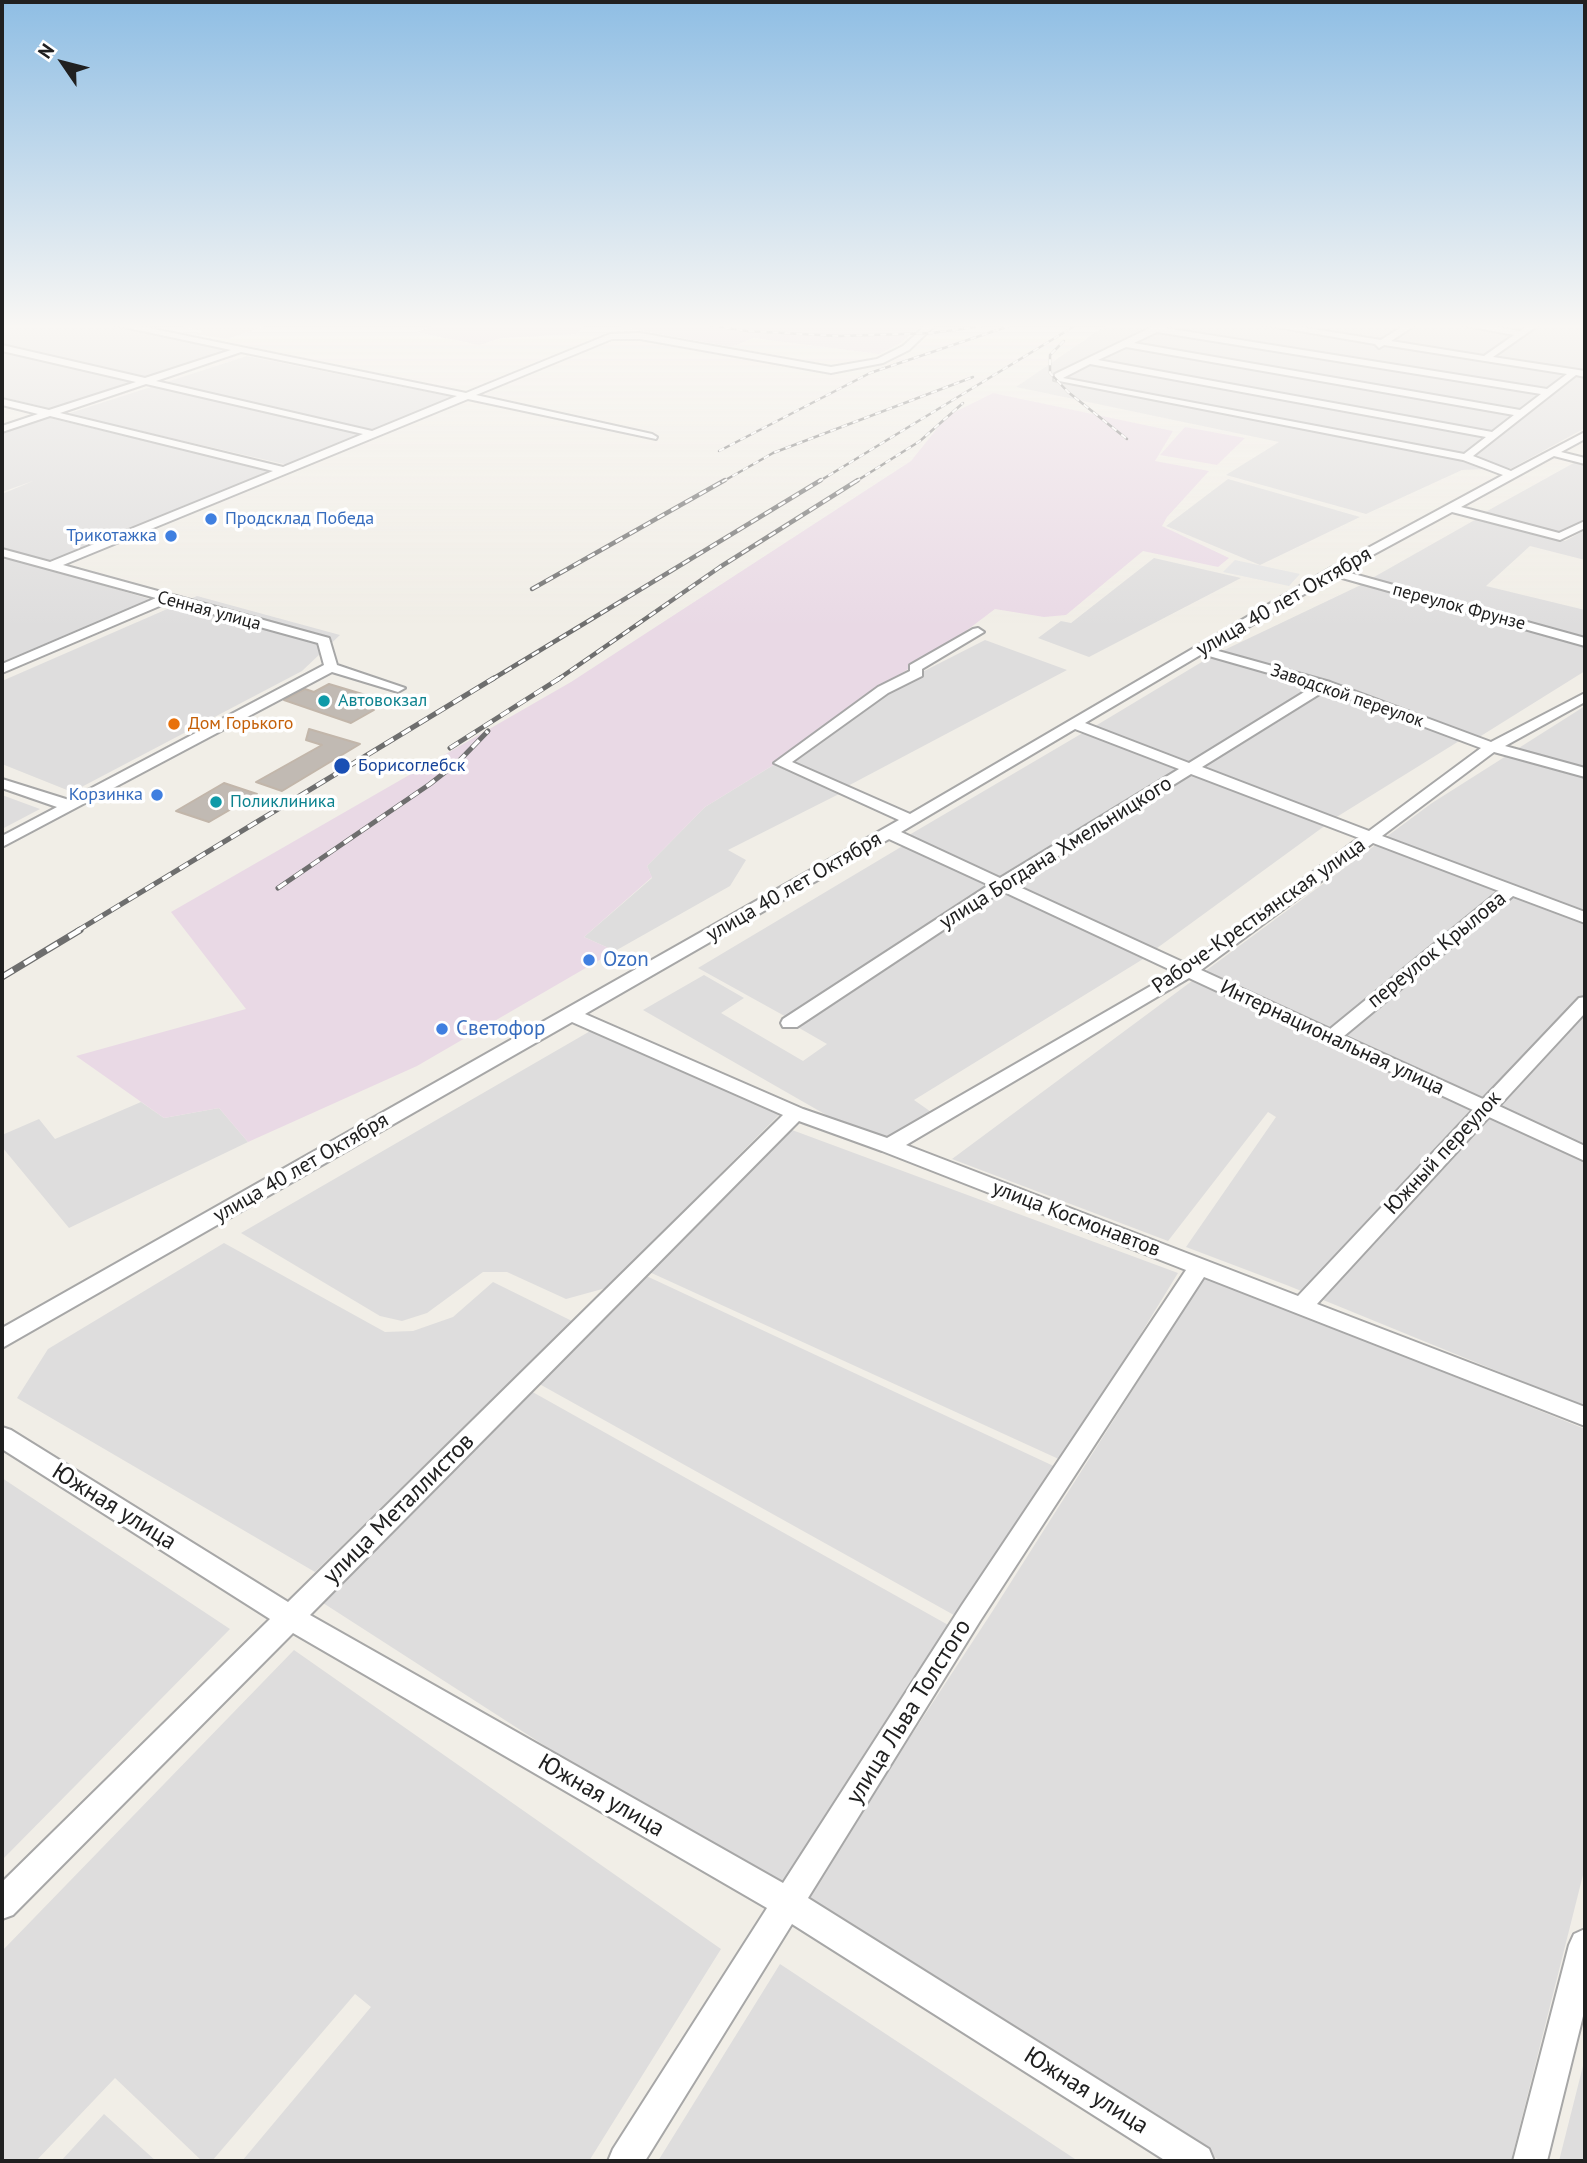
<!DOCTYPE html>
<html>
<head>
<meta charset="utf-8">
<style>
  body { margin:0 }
  #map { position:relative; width:1587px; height:2163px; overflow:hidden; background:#f1eee7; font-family:"PT Sans",sans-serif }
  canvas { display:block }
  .frame { position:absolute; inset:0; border:4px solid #202020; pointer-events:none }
  .north { position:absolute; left:28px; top:28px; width:70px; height:70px; -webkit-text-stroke:5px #fff; paint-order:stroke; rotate:305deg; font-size:19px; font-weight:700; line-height:28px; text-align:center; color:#202020 }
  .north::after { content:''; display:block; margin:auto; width:24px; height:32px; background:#202020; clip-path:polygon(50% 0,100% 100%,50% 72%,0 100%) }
</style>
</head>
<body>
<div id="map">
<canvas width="1587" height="2163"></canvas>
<div class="frame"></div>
<div class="north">N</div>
</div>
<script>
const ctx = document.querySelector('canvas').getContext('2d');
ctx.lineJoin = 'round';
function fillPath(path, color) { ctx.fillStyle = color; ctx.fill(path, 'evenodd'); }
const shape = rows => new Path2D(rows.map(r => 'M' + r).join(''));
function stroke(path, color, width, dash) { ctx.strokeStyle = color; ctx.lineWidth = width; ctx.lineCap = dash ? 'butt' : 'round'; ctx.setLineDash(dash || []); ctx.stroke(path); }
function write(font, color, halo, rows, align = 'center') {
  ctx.font = font + ' "PT Sans",sans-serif'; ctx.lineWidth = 7; ctx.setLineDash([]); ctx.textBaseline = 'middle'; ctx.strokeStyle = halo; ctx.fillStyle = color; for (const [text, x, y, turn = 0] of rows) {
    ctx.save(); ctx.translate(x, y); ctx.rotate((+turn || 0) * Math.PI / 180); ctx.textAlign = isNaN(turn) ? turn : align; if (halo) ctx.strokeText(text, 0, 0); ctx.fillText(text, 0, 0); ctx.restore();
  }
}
fillPath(shape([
  [2,324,103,324,230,351,143,379,2,348],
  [1108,324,1170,327,1174,324,1585,324,1585,428,1512,468,1462,470,1366,514,1226,475,1279,442,1016,387],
  [2,350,136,382,52,409,2,397],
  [247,356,454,397,288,465,67,414],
  [46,417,273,472,50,562,2,548,2,494,33,481,2,492,2,431],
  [1579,460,1585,462,1585,521,1558,536,1480,515],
  [1228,479,1360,517,1260,565,1166,526],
  [1480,517,1565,541,1585,530,1585,560,1530,546,1486,586,1585,610,1585,641,1367,581],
  [2,555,156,601,2,665],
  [1154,558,1241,578,1089,657,1038,638,1061,621,1071,623],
  [1365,583,1585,644,1585,671,1476,739,1218,653],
  [197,596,340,635,302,671,72,792,2,764,2,681],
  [985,640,1067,670,844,788,785,762,885,691],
  [1215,654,1317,686,1189,766,1092,728],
  [1330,690,1464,738,1335,818,1199,770],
  [1585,706,1585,1407,1289,1286,1186,1247,1276,1117,1268,1112,1168,1241,952,1159,1432,803],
  [1086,731,1187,770,1002,882,904,838],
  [775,764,841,793,728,850,746,860,730,886,615,951,584,937,652,878,647,866,705,807],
  [1192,772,1330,822,1153,951,1007,885],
  [2,795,40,809,2,829],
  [906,844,996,885,790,1019,698,968],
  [1005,889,1148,956,914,1100,934,1114,886,1141,849,1128,643,1010,704,975,744,998,721,1013,803,1061,827,1044,794,1025],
  [592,1030,781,1113,606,1288,566,1299,507,1272,483,1272,427,1313,402,1321,380,1316,241,1233],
  [141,1102,164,1118,219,1108,248,1142,69,1228,2,1147,2,1135,39,1119,55,1139],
  [784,1127,1178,1273,1063,1461,645,1270],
  [224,1243,385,1332,413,1331,453,1317,493,1282,572,1321,315,1572,17,1398,48,1349],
  [640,1273,1060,1469,961,1619,534,1381],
  [1205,1276,1585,1429,1585,1867,1511,2161,1221,2161,801,1904,992,1612],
  [529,1390,950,1626,775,1894,320,1601],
  [2,1478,230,1629,2,1860],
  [294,1650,721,1949,589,2161,242,2161,371,2007,355,1994,212,2161,202,2161,115,2078,36,2161,2,2161,2,1951],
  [780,1964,1078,2161,658,2161],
  [1585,2058,1585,2161,1559,2161],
  [104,2114,156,2161,61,2161]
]), '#dedddd');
fillPath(shape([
  [438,324,600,324,585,326,575,334,502,338,479,345,417,332],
  [606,324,923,324,899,344,879,354,753,338,732,347],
  [993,393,1173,431,1155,461,1209,471,1167,517,1162,526,1229,558,1218,567,1143,551,1066,615,1044,617,995,609,954,640,905,671,775,764,705,807,647,866,652,877,584,937,615,951,417,1066,248,1142,219,1108,164,1118,76,1056,246,1009,171,912,571,682,911,461,947,416],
  [1185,427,1245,438,1217,465,1160,455]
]), '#e9d9e5');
fillPath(shape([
  [169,324,271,324,227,339,196,334,203,331]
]), '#f2e3db');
fillPath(shape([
  [1235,560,1300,574,1289,586,1223,572]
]), '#e4e4e4');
const building = shape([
  [329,684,369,696,355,704,374,710,351,723,284,700,305,689,314,692,329,684],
  [309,729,360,744,282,791,256,782,322,745,306,740,309,729],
  [224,783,257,794,209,822,176,811,224,783]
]);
fillPath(building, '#c1bab3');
stroke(building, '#c2b6aa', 2);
const minor = shape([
  [110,324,129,324,466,393,610,334,640,333,831,367,877,359,903,346,927,324,936,324,909,350,883,363,831,373,640,339,612,339,476,395,652,434,657,437,656,439,468,399,63,565,329,638,337,665,405,688,398,692,332,672,2,847,2,836,57,807,2,788,2,779,69,800,324,665,318,643,169,602,2,673,2,664,156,598,2,556,2,549,50,562,273,471,50,416,2,432,2,426,38,414,2,405,2,399,49,410,136,382,2,351,2,345,145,378,231,350,110,324],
  [241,352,457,396,372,431,156,381,241,352],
  [146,384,363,434,283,467,60,413,146,384],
  [1158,324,1170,324,1165,328,1547,389,1567,374,1384,345,1379,348,1375,344,1259,324,1282,324,1381,340,1406,324,1417,324,1391,341,1484,356,1514,335,1457,324,1479,324,1520,331,1530,324,1540,324,1493,357,1585,371,1585,377,1576,375,1473,456,1511,471,1585,432,1585,439,1561,452,1585,458,1585,464,1554,456,1461,507,1559,533,1585,521,1585,528,1560,540,1452,512,1343,571,1585,638,1585,646,1335,576,1211,649,1330,682,1491,742,1585,693,1585,702,1505,746,1585,768,1585,777,1494,752,1382,836,1585,912,1585,923,1513,896,1344,1036,1483,1099,1579,998,1585,997,1585,1013,1499,1106,1585,1146,1585,1161,1489,1117,1317,1304,1585,1407,1585,1426,1204,1277,980,1621,808,1898,1209,2149,1214,2161,1166,2161,792,1924,645,2161,608,2161,613,2149,767,1908,293,1633,13,1915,2,1919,2,1882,270,1619,2,1449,2,1427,11,1430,288,1602,783,1115,572,1022,2,1348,2,1328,899,820,774,763,878,687,910,671,910,665,973,629,978,628,984,632,922,669,922,676,888,693,792,762,910,814,1329,569,1503,475,1463,460,1054,380,1055,374,1158,324],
  [1157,332,1541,394,1520,410,1134,343,1157,332],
  [1126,347,1514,415,1492,432,1098,360,1126,347],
  [1090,364,1486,437,1464,454,1063,378,1090,364],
  [1202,654,1314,686,1189,763,1085,723,1202,654],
  [1326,690,1481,748,1369,831,1202,767,1326,690],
  [1075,729,1179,769,1000,878,901,832,1075,729],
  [1191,774,1359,838,1187,964,1013,884,1191,774],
  [889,839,989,885,783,1019,781,1023,783,1027,797,1027,1002,891,1175,972,887,1138,803,1109,585,1014,889,839],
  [1373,843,1499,891,1330,1029,1201,970,1373,843],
  [1189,978,1473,1110,1298,1296,906,1145,1189,978],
  [799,1121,882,1151,1186,1270,962,1605,783,1883,310,1615,799,1121],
  [1585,1929,1585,2008,1547,2161,1513,2161,1569,1945,1574,1934,1585,1929]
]);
stroke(minor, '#a7a7a7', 4);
fillPath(minor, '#fff');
const railFar3 = shape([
  [701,324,747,331,839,336,932,333,983,326],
  [1064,341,1050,355,1050,373,1068,392,1127,439],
  [719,451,870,373,1015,324],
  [722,482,773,453,973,377],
  [818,482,1078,324],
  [855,482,920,441,963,403]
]);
const railFar2 = shape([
  [532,589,725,480],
  [491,680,821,480],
  [557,680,720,567,858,480]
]);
const railFar1 = shape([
  [450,748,560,678],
  [278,888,430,784,458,762,488,731],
  [77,931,494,678]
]);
const rail = shape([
  [2,977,80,930]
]);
stroke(railFar3, '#6e6e6e', 2.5);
stroke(railFar2, '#6e6e6e', 4.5);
stroke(railFar1, '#6e6e6e', 5);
stroke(rail, '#6e6e6e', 7);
stroke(railFar3, '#fff', 2, [6]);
stroke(railFar2, '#fff', 2.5, [8]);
stroke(railFar1, '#fff', 3.5, [10]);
stroke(rail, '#fff', 4.5, [13]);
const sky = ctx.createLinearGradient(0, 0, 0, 627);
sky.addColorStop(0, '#8fbee4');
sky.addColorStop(0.52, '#f9f7f4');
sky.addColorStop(1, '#f9f7f400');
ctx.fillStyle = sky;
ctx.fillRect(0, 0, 1587, 627);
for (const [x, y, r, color] of [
  [211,519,7,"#3f7fe0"],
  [171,536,7,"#3f7fe0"],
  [324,701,7,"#0f9aa8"],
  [174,724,7,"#e8710a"],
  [342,766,9,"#1a4fb4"],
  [157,795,7,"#3f7fe0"],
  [216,802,7,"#0f9aa8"],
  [589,960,7,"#3f7fe0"],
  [442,1029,7,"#3f7fe0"]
]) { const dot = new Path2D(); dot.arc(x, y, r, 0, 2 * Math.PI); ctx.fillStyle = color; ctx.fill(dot); stroke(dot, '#fff', 2.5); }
write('18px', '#366cbe', '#fff', [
  ["Продсклад Победа",225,519,"left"],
  ["Трикотажка",157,536],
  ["Корзинка",143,795]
], 'right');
write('18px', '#202020', '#fff', [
  ["переулок Фрунзе",1459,607,15],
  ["Сенная улица",209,611,15],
  ["Заводской переулок",1347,696,19]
]);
write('18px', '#0d838f', '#fff', [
  ["Автовокзал",338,701],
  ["Поликлиника",230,802]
], 'left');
write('18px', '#c56008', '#fff', [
  ["Дом Горького",188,724]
], 'left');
write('18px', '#164399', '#fff', [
  ["Борисоглебск",358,766]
], 'left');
write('21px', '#202020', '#fff', [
  ["улица 40 лет Октября",1284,602,-30],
  ["улица Богдана Хмельницкого",1056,853,-32],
  ["улица 40 лет Октября",794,887,-30],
  ["Рабоче-Крестьянская улица",1259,916,-35],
  ["переулок Крылова",1437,950,-39],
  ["Интернациональная улица",1332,1038,25],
  ["Южный переулок",1443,1153,-47],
  ["улица 40 лет Октября",301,1168,-30],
  ["улица Космонавтов",1076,1219,21]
]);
write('21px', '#366cbe', '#fff', [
  ["Ozon",603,960],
  ["Светофор",456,1029]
], 'left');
write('24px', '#202020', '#fff', [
  ["Южная улица",114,1507,32],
  ["улица Металлистов",399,1509,-45],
  ["улица Льва Толстого",909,1712,-58],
  ["Южная улица",601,1796,30],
  ["Южная улица",1086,2091,32]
]);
</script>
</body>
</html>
